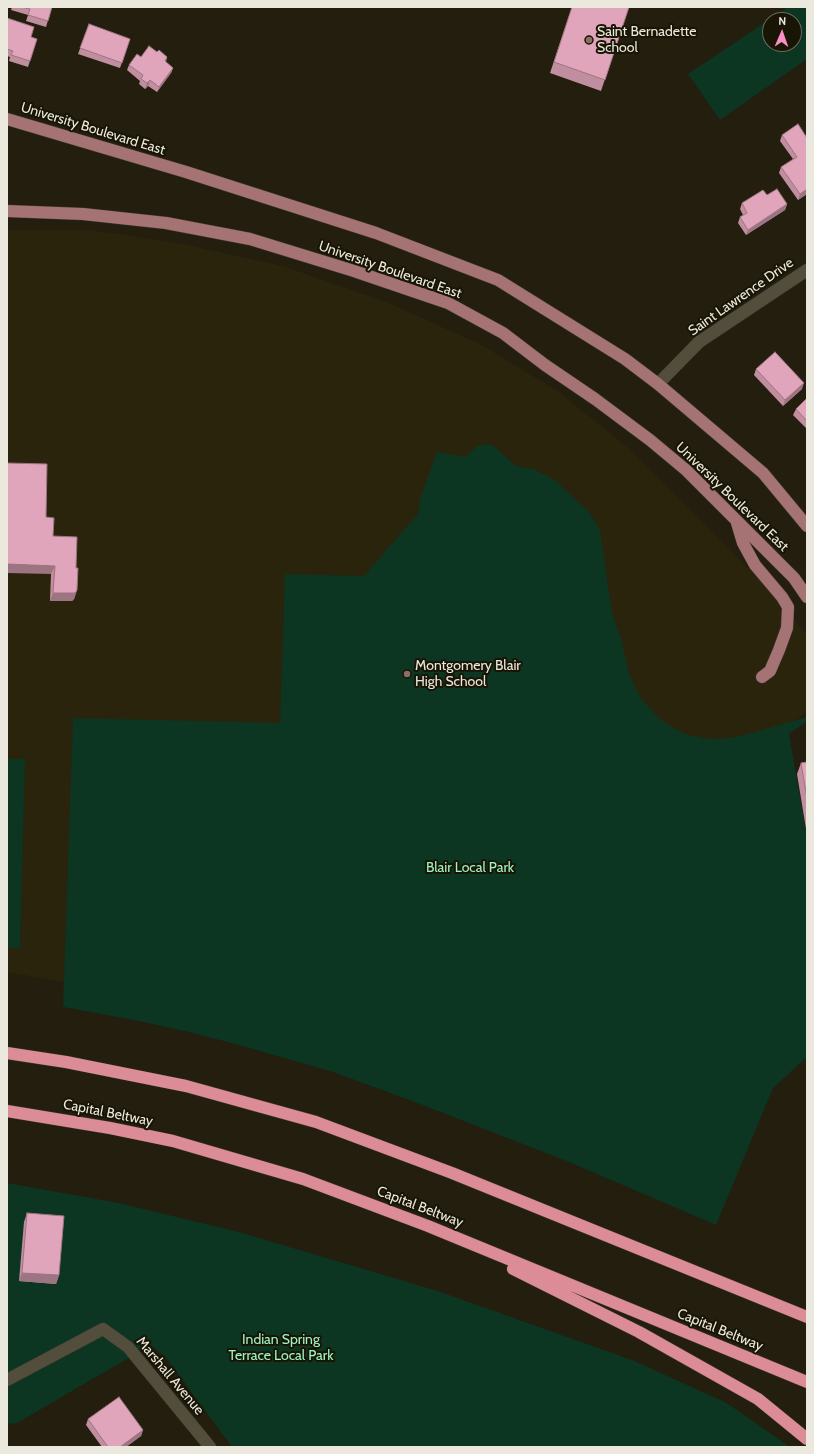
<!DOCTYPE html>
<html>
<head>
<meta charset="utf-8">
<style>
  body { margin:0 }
  #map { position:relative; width:814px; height:1454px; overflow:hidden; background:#231e0e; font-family:Cabin,sans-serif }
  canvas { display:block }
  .frame { position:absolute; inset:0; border:8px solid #ebe8de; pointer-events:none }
  .north { position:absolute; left:762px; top:12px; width:40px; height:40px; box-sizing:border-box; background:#191505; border:1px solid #6d695c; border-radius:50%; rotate:2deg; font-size:11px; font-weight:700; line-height:16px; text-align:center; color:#ebe8de }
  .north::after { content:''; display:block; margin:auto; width:14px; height:18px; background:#fa8fc8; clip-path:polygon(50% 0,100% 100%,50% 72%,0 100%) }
</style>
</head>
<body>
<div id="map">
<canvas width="814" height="1454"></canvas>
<div class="frame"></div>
<div class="north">N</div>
</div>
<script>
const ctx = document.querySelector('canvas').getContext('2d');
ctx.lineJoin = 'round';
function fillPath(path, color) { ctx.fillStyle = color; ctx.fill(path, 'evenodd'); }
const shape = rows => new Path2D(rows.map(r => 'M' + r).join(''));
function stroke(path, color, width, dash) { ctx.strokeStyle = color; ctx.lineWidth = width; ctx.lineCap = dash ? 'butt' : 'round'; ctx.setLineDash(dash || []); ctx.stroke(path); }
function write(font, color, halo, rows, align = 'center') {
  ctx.font = font + ' Cabin,sans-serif'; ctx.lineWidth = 4; ctx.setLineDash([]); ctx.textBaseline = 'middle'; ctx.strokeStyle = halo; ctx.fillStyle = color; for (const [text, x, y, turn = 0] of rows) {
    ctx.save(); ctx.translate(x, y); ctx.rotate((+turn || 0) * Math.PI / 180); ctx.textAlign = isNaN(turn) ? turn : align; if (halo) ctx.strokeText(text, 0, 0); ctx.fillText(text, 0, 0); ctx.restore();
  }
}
fillPath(shape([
  [7,230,91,230,183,244,283,266,389,303,480,344,556,390,626,446,768,588,807,635,807,712,785,728,807,880,128,993,7,972]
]), '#2a240c');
fillPath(shape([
  [788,7,807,7,807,59,720,120,688,74],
  [770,20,794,20,794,44,770,44],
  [487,444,494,446,516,466,534,469,556,481,589,512,600,530,612,613,622,642,629,674,634,685,641,699,660,719,673,728,689,735,707,739,720,739,737,737,807,717,807,721,789,734,807,837,807,1057,773,1088,716,1225,569,1162,412,1101,333,1072,239,1045,189,1032,139,1021,63,1007,73,718,280,723,285,574,364,576,418,514,421,496,437,452,466,457,477,446],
  [7,759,25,759,20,948,7,948],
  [7,1183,119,1203,239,1232,438,1291,632,1360,727,1403,790,1447,232,1447,167,1359,151,1345,17,1423,7,1424]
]), '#0c3522');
const minor = shape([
  [658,384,699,342,807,270],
  [7,1380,103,1329,128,1347,210,1447]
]);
const primary = shape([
  [7,119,186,172,376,233,498,280,625,359,658,384,763,473,807,526],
  [7,211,83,214,166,223,250,239,354,271,448,303,503,333,545,365,595,399,650,440,686,470,794,578,807,597],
  [737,523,743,543,755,565,782,597,788,607,787,628,779,650,770,671,762,677]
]);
const motorway = shape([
  [7,1053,66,1062,186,1086,316,1122,452,1173,807,1317],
  [7,1111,110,1128,173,1141,303,1179,428,1226,807,1382],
  [513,1269,639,1332,758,1399,807,1439]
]);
stroke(minor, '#3d3931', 13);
stroke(primary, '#3d3931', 13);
stroke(motorway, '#3d3931', 13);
stroke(minor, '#534e3c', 12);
stroke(primary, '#a57373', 12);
stroke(motorway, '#db8c97', 12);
fillPath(shape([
  [12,7,52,7,46,27,26,21,28,15,11,10],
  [572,7,629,7,601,91,550,73],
  [7,18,31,37,37,39,28,67,9,61,10,57,7,56],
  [89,24,130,39,120,68,78,54],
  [157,52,167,57,166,62,173,68,171,73,157,92,148,86,145,89,139,84,140,81,127,70,129,65,141,57],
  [782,135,807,138,807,194,798,200,779,173,781,167,793,159,780,141],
  [767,195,787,204,785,210,746,235,738,223,740,217,743,215,740,209,742,203],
  [756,369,802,389,783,406,754,375],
  [807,398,807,429,793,415,796,409],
  [46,517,53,536,76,568,77,590,74,599,72,601,50,601,51,574],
  [807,762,807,835,797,774,801,763],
  [27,1213,59,1275,56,1284,19,1281,24,1222],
  [88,1419,143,1430,141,1436,126,1447,102,1447,86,1425]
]), '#c18ea0');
fillPath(shape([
  [173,68,171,73,157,92,159,87],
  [150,80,148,86,145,89,147,83],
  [807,189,807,194,798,200,800,194],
  [787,204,785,210,746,235,748,230],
  [804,383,802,389,783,406,785,400],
  [7,564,55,566,51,574,7,573],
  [77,590,74,599,72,601,50,601,53,593],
  [22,1273,59,1275,56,1284,19,1281],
  [143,1430,141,1436,126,1447,120,1447]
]), '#9d7482');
const building = shape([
  [22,7,52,7,48,21,28,15,30,9,22,7],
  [572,7,629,7,605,80,554,62,572,7],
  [7,18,34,27,31,37,37,39,30,61,11,55,13,51,7,49,7,18],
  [89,24,130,39,122,63,80,48,89,24],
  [149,46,157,52,159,50,167,57,165,61,173,68,159,87,150,80,147,83,141,79,143,75,129,65,137,54,141,57,149,46],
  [798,124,807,138,807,189,800,194,781,167,797,157,782,135,798,124],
  [777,189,787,204,748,230,740,217,747,213,742,203,763,190,767,195,777,189],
  [775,352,804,383,785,400,756,369,775,352],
  [807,398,807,421,796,409,807,398],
  [7,463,47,464,46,517,54,518,53,536,77,537,76,568,78,568,77,590,75,593,53,593,55,566,7,564,7,463],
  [807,762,807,798,801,763,807,762],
  [27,1213,64,1216,59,1275,22,1273,27,1213],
  [119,1397,143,1430,120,1447,108,1447,88,1419,119,1397]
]);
fillPath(building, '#e0a5ba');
stroke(building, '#9d7482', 1);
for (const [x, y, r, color] of [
  [589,40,4,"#8d6e63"],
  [407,674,4,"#8d6e63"]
]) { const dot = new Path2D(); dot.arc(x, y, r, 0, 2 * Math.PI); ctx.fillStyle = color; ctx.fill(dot); stroke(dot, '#191505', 1.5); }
write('14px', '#ebe8de', '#191505', [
  ["Saint Bernadette",597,32],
  ["School",597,48],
  ["Montgomery Blair",415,666],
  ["High School",415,682]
], 'left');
write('14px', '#ebe8de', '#191505', [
  ["University Boulevard East",93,129,17],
  ["University Boulevard East",390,270,19],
  ["Saint Lawrence Drive",741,297,-35],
  ["University Boulevard East",732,497,44],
  ["Capital Beltway",108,1113,11],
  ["Capital Beltway",420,1207,21],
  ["Capital Beltway",720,1330,22],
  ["Marshall Avenue",170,1376,50]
]);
write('14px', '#9ff4c6', '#191505', [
  ["Blair Local Park",470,868],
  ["Indian Spring",281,1340],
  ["Terrace Local Park",281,1356]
]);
</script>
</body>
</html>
